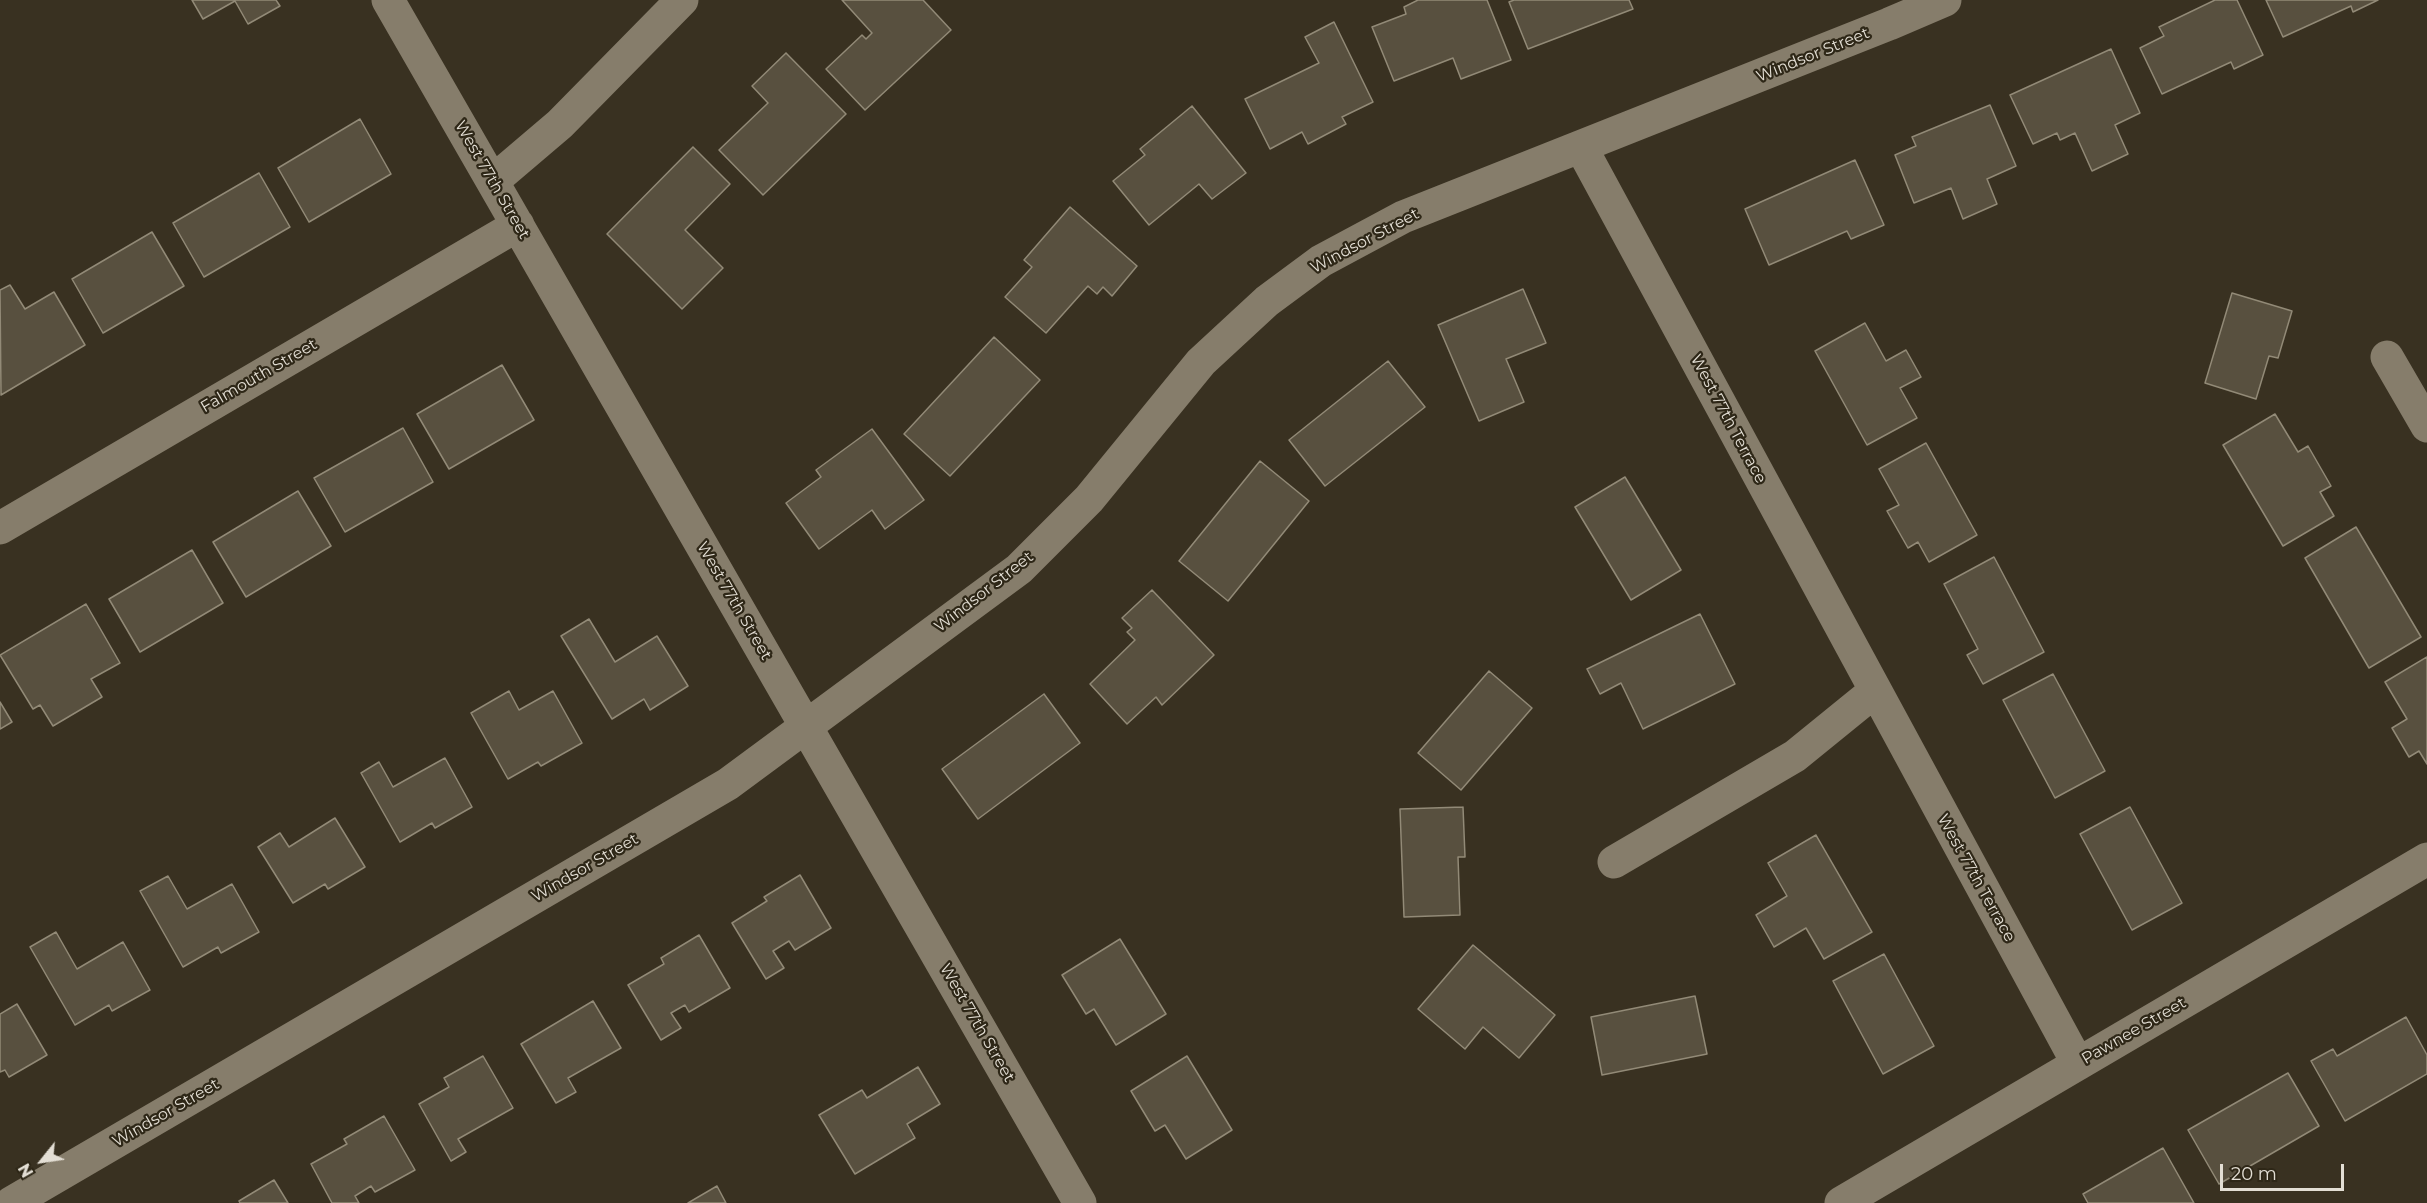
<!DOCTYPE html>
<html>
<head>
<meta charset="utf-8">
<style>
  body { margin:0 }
  #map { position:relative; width:2427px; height:1203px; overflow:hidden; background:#393121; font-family:Montserrat,sans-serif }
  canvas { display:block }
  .north { position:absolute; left:12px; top:1131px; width:60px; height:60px; -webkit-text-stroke:4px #2e2717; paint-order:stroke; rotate:240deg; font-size:16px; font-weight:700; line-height:24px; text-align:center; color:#e3ded4 }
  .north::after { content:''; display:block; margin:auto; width:21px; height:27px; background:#e3ded4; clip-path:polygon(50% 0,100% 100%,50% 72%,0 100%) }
  .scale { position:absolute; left:2220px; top:1164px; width:124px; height:27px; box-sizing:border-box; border:3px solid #e3ded4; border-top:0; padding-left:8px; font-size:18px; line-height:21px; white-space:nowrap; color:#e3ded4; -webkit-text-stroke:4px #2e2717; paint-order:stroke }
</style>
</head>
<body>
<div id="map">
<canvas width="2427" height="1203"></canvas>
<div class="north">N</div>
<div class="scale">20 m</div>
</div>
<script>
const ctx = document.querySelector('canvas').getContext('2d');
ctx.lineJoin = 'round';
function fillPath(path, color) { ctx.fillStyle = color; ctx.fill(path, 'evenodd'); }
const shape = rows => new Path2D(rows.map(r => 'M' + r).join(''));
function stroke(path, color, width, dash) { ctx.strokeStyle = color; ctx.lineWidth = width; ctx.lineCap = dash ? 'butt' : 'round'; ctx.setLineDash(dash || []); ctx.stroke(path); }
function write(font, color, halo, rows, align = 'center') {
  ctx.font = font + ' Montserrat,sans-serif'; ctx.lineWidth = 4.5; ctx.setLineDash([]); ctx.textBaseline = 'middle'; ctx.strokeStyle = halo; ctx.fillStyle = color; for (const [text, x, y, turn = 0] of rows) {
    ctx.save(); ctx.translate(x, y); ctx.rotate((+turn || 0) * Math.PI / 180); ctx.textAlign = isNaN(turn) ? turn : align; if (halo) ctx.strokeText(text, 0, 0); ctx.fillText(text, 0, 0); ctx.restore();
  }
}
const building = shape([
  [192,0,276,0,280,6,248,24,235,1,203,19,192,0],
  [842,0,923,0,951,30,865,110,826,69,862,35,866,39,872,33,842,0],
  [1418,0,1487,0,1511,60,1461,79,1453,58,1394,81,1372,27,1406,14,1404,7,1418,0],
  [1514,0,1629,0,1633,9,1528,49,1509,2,1514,0],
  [2215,0,2237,0,2263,55,2234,69,2231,62,2162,94,2140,48,2164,36,2159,27,2215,0],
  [2266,0,2378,0,2353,12,2351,6,2283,37,2266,0],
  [1334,22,1373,102,1342,117,1346,124,1308,144,1302,132,1270,149,1245,99,1319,63,1305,37,1334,22],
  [2111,49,2140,113,2115,125,2128,154,2092,171,2075,133,2060,140,2057,133,2033,144,2010,95,2111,49],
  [786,53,846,114,763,195,719,150,768,103,752,86,786,53],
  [1990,105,2016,166,1987,179,1997,204,1963,219,1951,188,1914,203,1895,155,1916,146,1912,137,1990,105],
  [1192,106,1246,173,1212,199,1199,184,1149,225,1113,181,1145,155,1140,149,1192,106],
  [360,119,391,174,309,222,278,168,360,119],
  [693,147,730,184,685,230,723,268,682,309,607,234,693,147],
  [1855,160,1884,225,1851,239,1847,231,1769,265,1745,209,1855,160],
  [259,173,290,227,204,277,173,223,259,173],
  [1070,207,1137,266,1112,296,1103,287,1097,294,1088,286,1046,333,1005,297,1032,267,1024,260,1070,207],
  [152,232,184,286,103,333,72,279,152,232],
  [10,285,25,309,54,292,85,345,1,395,0,290,10,285],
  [1523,289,1546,343,1506,359,1524,402,1479,421,1438,325,1523,289],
  [2232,293,2292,311,2278,358,2269,356,2256,399,2205,383,2232,293],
  [1865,323,1886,361,1906,350,1921,377,1900,388,1917,418,1867,445,1815,351,1865,323],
  [994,337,1040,380,950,476,904,434,994,337],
  [1388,361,1425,407,1325,486,1289,440,1388,361],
  [502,365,534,420,449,469,417,414,502,365],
  [2275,414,2298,452,2308,446,2331,486,2320,492,2334,516,2283,546,2223,445,2275,414],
  [403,428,433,482,345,532,314,478,403,428],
  [872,429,924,500,885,529,872,510,819,549,786,503,821,477,816,470,872,429],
  [1926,443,1977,535,1929,562,1918,542,1908,548,1887,511,1899,505,1879,469,1926,443],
  [1260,461,1309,501,1228,601,1179,561,1260,461],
  [1625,477,1681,570,1631,600,1575,507,1625,477],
  [298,491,331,546,246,597,213,542,298,491],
  [2356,527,2421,637,2369,668,2305,558,2356,527],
  [192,550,223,603,140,652,109,599,192,550],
  [1994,557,2044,652,1983,684,1967,655,1978,649,1944,584,1994,557],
  [1152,590,1214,655,1162,705,1156,697,1127,724,1090,684,1135,640,1127,632,1132,628,1122,618,1152,590],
  [86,604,120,663,91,679,102,697,53,726,40,705,33,709,0,655,86,604],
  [1700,614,1735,684,1643,729,1621,683,1600,694,1587,669,1700,614],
  [589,619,615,662,657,636,688,686,650,710,644,699,612,719,561,636,589,619],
  [2427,657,2427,764,2419,751,2409,757,2392,728,2407,719,2385,682,2427,657],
  [1489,671,1532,708,1461,790,1418,753,1489,671],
  [2053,674,2105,771,2055,798,2003,700,2053,674],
  [509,691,519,710,553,691,582,743,541,766,538,762,508,779,471,713,509,691],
  [1044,694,1080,743,978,819,942,769,1044,694],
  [0,702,12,722,0,729,0,702],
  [445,758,472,807,435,828,432,823,400,842,361,773,379,762,393,787,445,758],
  [1463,807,1465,857,1458,857,1460,915,1404,917,1400,809,1463,807],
  [2130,807,2182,903,2132,930,2080,834,2130,807],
  [335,818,365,867,328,889,325,884,293,903,258,847,280,833,289,847,335,818],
  [1816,835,1872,932,1824,959,1806,928,1774,947,1756,915,1787,896,1768,863,1816,835],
  [800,875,831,928,795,950,789,941,773,951,784,968,766,979,732,923,767,901,764,897,800,875],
  [168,876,187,909,232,884,259,932,221,953,218,947,183,967,140,891,168,876],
  [56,932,77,969,123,942,150,990,112,1011,109,1005,75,1025,30,947,56,932],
  [699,935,730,988,689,1012,685,1005,671,1013,681,1028,661,1040,628,985,664,964,661,958,699,935],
  [1120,939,1166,1014,1116,1045,1094,1009,1086,1014,1062,975,1120,939],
  [1473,945,1555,1015,1519,1058,1483,1027,1465,1049,1418,1009,1473,945],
  [1884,954,1934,1046,1883,1074,1833,981,1884,954],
  [1695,996,1707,1054,1602,1075,1591,1017,1695,996],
  [593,1001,621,1048,568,1078,576,1092,556,1103,521,1044,593,1001],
  [17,1004,47,1055,9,1077,5,1070,0,1072,0,1014,17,1004],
  [2406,1017,2427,1055,2427,1074,2345,1121,2311,1061,2333,1049,2337,1056,2406,1017],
  [483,1056,513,1108,458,1139,466,1152,451,1161,419,1104,449,1087,444,1078,483,1056],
  [1187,1056,1232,1130,1186,1159,1165,1125,1155,1131,1131,1091,1187,1056],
  [918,1067,940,1104,907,1124,915,1138,855,1174,819,1115,862,1090,867,1098,918,1067],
  [2288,1073,2319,1126,2219,1184,2188,1130,2288,1073],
  [384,1116,415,1170,375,1192,371,1186,355,1196,359,1203,332,1203,311,1164,347,1144,344,1139,384,1116],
  [2163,1148,2194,1203,2088,1203,2083,1194,2163,1148],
  [274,1180,288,1203,240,1203,239,1201,274,1180],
  [717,1186,726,1203,688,1203,717,1186]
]);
fillPath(building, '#58503f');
stroke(building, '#928a77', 1.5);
stroke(shape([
  [388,0,1080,1203],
  [1581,147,2078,1064],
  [493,181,560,124,682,0],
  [2387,357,2427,426],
  [0,528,518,225],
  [1614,862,1795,756,1875,691],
  [11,1203,728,784,1019,569,1089,499,1201,362,1267,301,1321,261,1403,217,1889,24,1945,0],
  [1841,1203,2427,859]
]), '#867d6b', 33);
write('16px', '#e3ded4', '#2e2717', [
  ["Windsor Street",1813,55,-22],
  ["West 77th Street",492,180,60],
  ["Windsor Street",1365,241,-28],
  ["Falmouth Street",259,376,-30],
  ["West 77th Terrace",1728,419,62],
  ["Windsor Street",984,592,-38],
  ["West 77th Street",734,601,60],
  ["Windsor Street",585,868,-30],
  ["West 77th Terrace",1976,878,61],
  ["West 77th Street",977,1023,60],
  ["Pawnee Street",2134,1031,-30],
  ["Windsor Street",166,1113,-30]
]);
</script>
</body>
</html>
